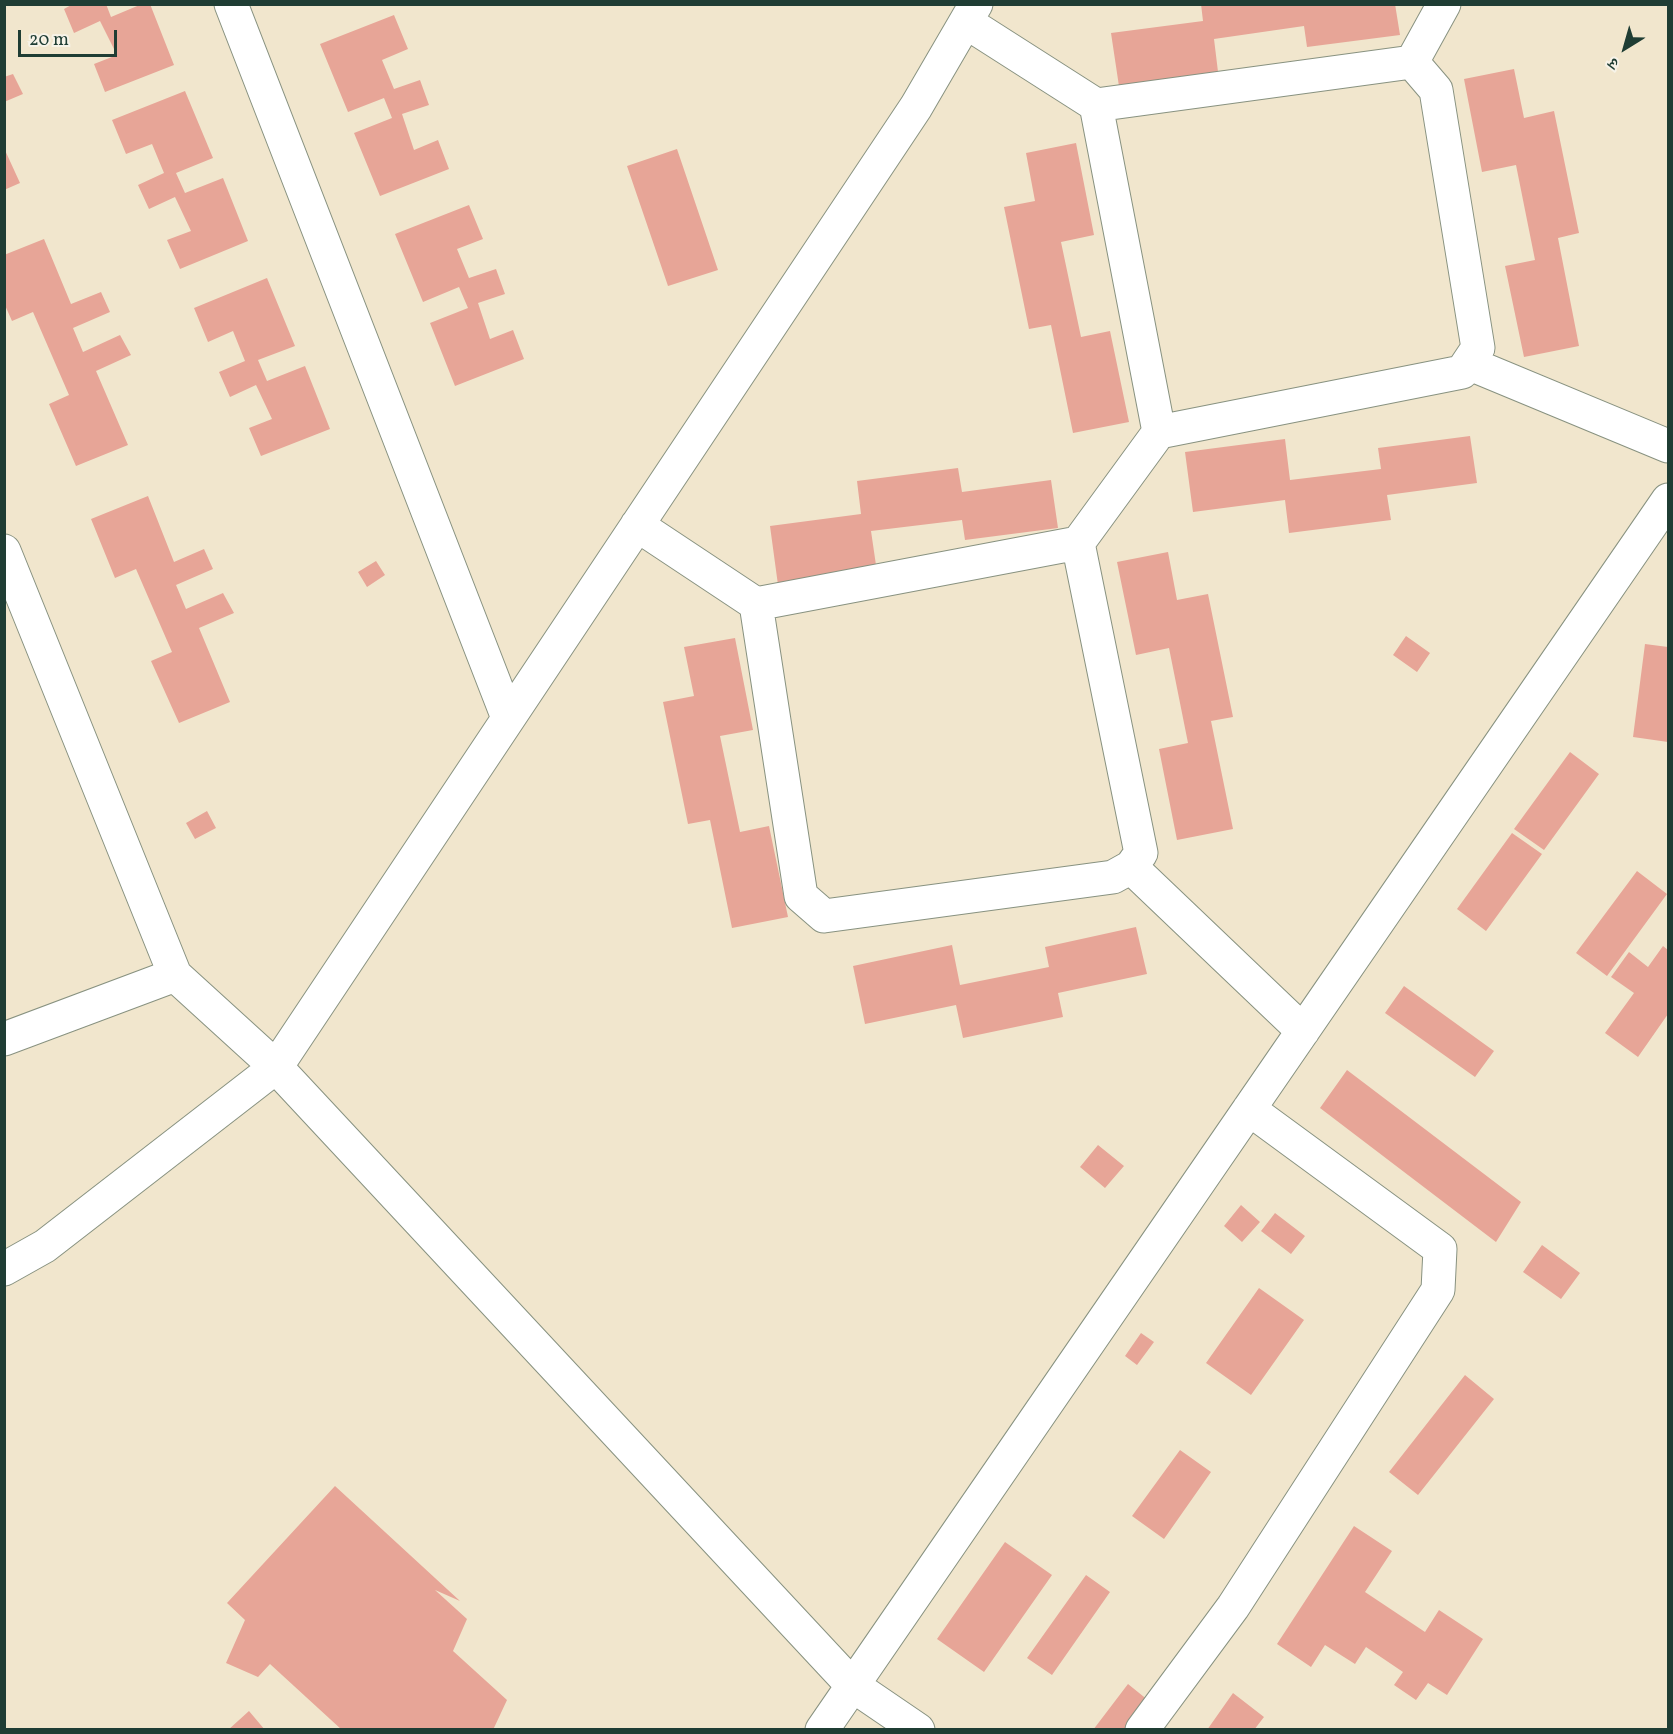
<!DOCTYPE html>
<html>
<head>
<meta charset="utf-8">
<style>
  body { margin:0 }
  #map { position:relative; width:1673px; height:1734px; overflow:hidden; background:#f1e6cd; font-family:Vollkorn,"Noto Serif Devanagari",serif }
  canvas { display:block }
  .frame { position:absolute; inset:0; border:6px solid #1f3d34; pointer-events:none }
  .north { position:absolute; left:1595px; top:18px; width:60px; height:60px; -webkit-text-stroke:4px #f7f3e8; paint-order:stroke; rotate:217deg; font-size:16px; font-weight:700; line-height:24px; text-align:center; color:#1f3d34 }
  .north::after { content:''; display:block; margin:auto; width:21px; height:27px; background:#1f3d34; clip-path:polygon(50% 0,100% 100%,50% 72%,0 100%) }
  .scale { position:absolute; left:18px; top:30px; width:99px; height:27px; box-sizing:border-box; border:3px solid #1f3d34; border-top:0; padding-left:8px; font-size:18px; line-height:21px; white-space:nowrap; color:#1f3d34; -webkit-text-stroke:4px #f7f3e8; paint-order:stroke }
</style>
</head>
<body>
<div id="map">
<canvas width="1673" height="1734"></canvas>
<div class="frame"></div>
<div class="north">उ</div>
<div class="scale">20 m</div>
</div>
<script>
const ctx = document.querySelector('canvas').getContext('2d');
ctx.lineJoin = 'round';
function fillPath(path, color) { ctx.fillStyle = color; ctx.fill(path, 'evenodd'); }
const shape = rows => new Path2D(rows.map(r => 'M' + r).join(''));
function stroke(path, color, width, dash) { ctx.strokeStyle = color; ctx.lineWidth = width; ctx.lineCap = dash ? 'butt' : 'round'; ctx.setLineDash(dash || []); ctx.stroke(path); }
fillPath(shape([
  [73,4,106,4,111,17,142,4,150,4,174,65,105,92,94,64,117,55,100,21,74,33,64,9],
  [1201,4,1395,4,1400,35,1307,47,1304,26,1214,39,1219,80,1120,93,1111,33,1203,21],
  [394,15,408,49,382,60,394,89,420,80,429,105,402,114,414,150,438,140,449,169,380,196,354,133,392,118,384,98,348,112,320,44],
  [1514,69,1524,118,1554,111,1579,233,1558,238,1579,346,1524,357,1505,266,1535,260,1516,165,1482,172,1464,79],
  [13,74,23,94,4,102,4,77],
  [185,91,213,158,176,173,185,193,223,178,248,241,180,269,167,240,191,231,175,197,149,209,138,185,164,173,152,144,126,154,112,120],
  [1076,143,1094,235,1061,242,1081,337,1110,331,1129,422,1073,433,1051,325,1029,329,1004,207,1035,201,1026,153],
  [4,148,20,183,4,190],
  [677,149,718,270,668,286,627,166],
  [469,205,483,239,457,249,469,278,496,269,505,294,478,303,490,339,513,330,524,359,455,386,430,323,468,308,459,287,423,302,395,234],
  [44,239,71,304,101,292,110,312,73,328,83,352,120,335,131,355,96,371,128,445,76,466,49,404,69,395,33,312,12,321,4,303,4,255],
  [267,278,295,346,258,360,267,381,305,366,330,429,261,456,249,428,272,419,256,385,230,397,219,372,245,361,233,331,208,342,194,308],
  [1470,436,1477,483,1387,495,1391,520,1289,533,1285,500,1193,512,1185,452,1285,439,1290,480,1381,469,1378,448],
  [958,468,962,492,1051,480,1058,528,965,540,962,520,871,531,877,572,778,585,770,526,861,514,857,481],
  [148,496,174,562,204,549,213,569,176,585,186,609,223,593,234,613,199,628,230,702,179,723,151,661,172,652,136,569,115,578,91,519],
  [1168,552,1177,600,1208,594,1233,717,1211,721,1233,829,1177,840,1159,749,1188,743,1169,648,1136,655,1117,562],
  [376,561,385,575,367,587,358,572],
  [1406,636,1430,653,1417,672,1393,655],
  [735,638,753,730,720,736,740,832,769,826,788,917,732,928,710,820,688,824,663,702,694,696,684,647],
  [1645,644,1668,647,1668,742,1633,737],
  [1570,752,1599,774,1544,850,1514,829],
  [207,811,216,828,195,839,186,823],
  [1512,833,1542,854,1486,931,1457,909],
  [1637,871,1667,894,1607,976,1576,953],
  [1136,927,1147,974,1058,993,1063,1017,963,1038,956,1005,865,1024,853,966,952,945,960,985,1049,967,1045,947],
  [1663,946,1668,950,1668,1014,1638,1057,1605,1033,1634,993,1611,977,1629,952,1648,967],
  [1404,986,1494,1051,1475,1077,1385,1013],
  [1347,1070,1521,1202,1496,1242,1320,1108],
  [1098,1145,1124,1166,1105,1188,1080,1167],
  [1241,1205,1260,1222,1242,1242,1224,1226],
  [1275,1213,1305,1236,1291,1254,1261,1231],
  [1542,1245,1580,1273,1561,1299,1523,1272],
  [1259,1288,1304,1320,1251,1395,1206,1363],
  [1141,1333,1154,1342,1137,1365,1125,1356],
  [1465,1375,1494,1399,1418,1495,1389,1472],
  [1180,1450,1211,1472,1164,1539,1132,1516],
  [335,1486,460,1601,435,1590,467,1619,453,1651,507,1700,493,1730,342,1730,270,1664,258,1677,226,1663,245,1620,227,1603],
  [1354,1526,1392,1551,1365,1592,1425,1632,1439,1610,1483,1639,1447,1695,1428,1683,1416,1700,1394,1685,1403,1672,1366,1647,1355,1664,1325,1645,1311,1667,1277,1644],
  [1005,1542,1052,1575,984,1672,937,1639],
  [1086,1575,1110,1592,1052,1675,1027,1658],
  [1128,1684,1149,1701,1126,1730,1093,1730],
  [1233,1693,1264,1717,1254,1730,1207,1730],
  [249,1711,265,1730,228,1730]
]), '#e7a597');
const minor = shape([
  [231,4,508,718],
  [1412,62,1444,4],
  [1096,105,1412,62,1436,90,1478,348,1462,372,1159,432],
  [1468,363,1668,446],
  [637,525,756,604,801,896,824,916,1113,877,1131,867,1141,853,1078,543,1159,432,1096,105,966,22],
  [4,551,175,975,276,1067,916,107,976,4],
  [756,604,1078,543],
  [1131,867,1303,1031],
  [4,1039,175,975],
  [4,1269,45,1246,276,1067,852,1685,918,1730],
  [822,1730,1668,500],
  [1142,1730,1233,1607,1438,1290,1440,1249,1249,1109]
]);
stroke(minor, '#889280', 35);
stroke(minor, '#fff', 33);
</script>
</body>
</html>
